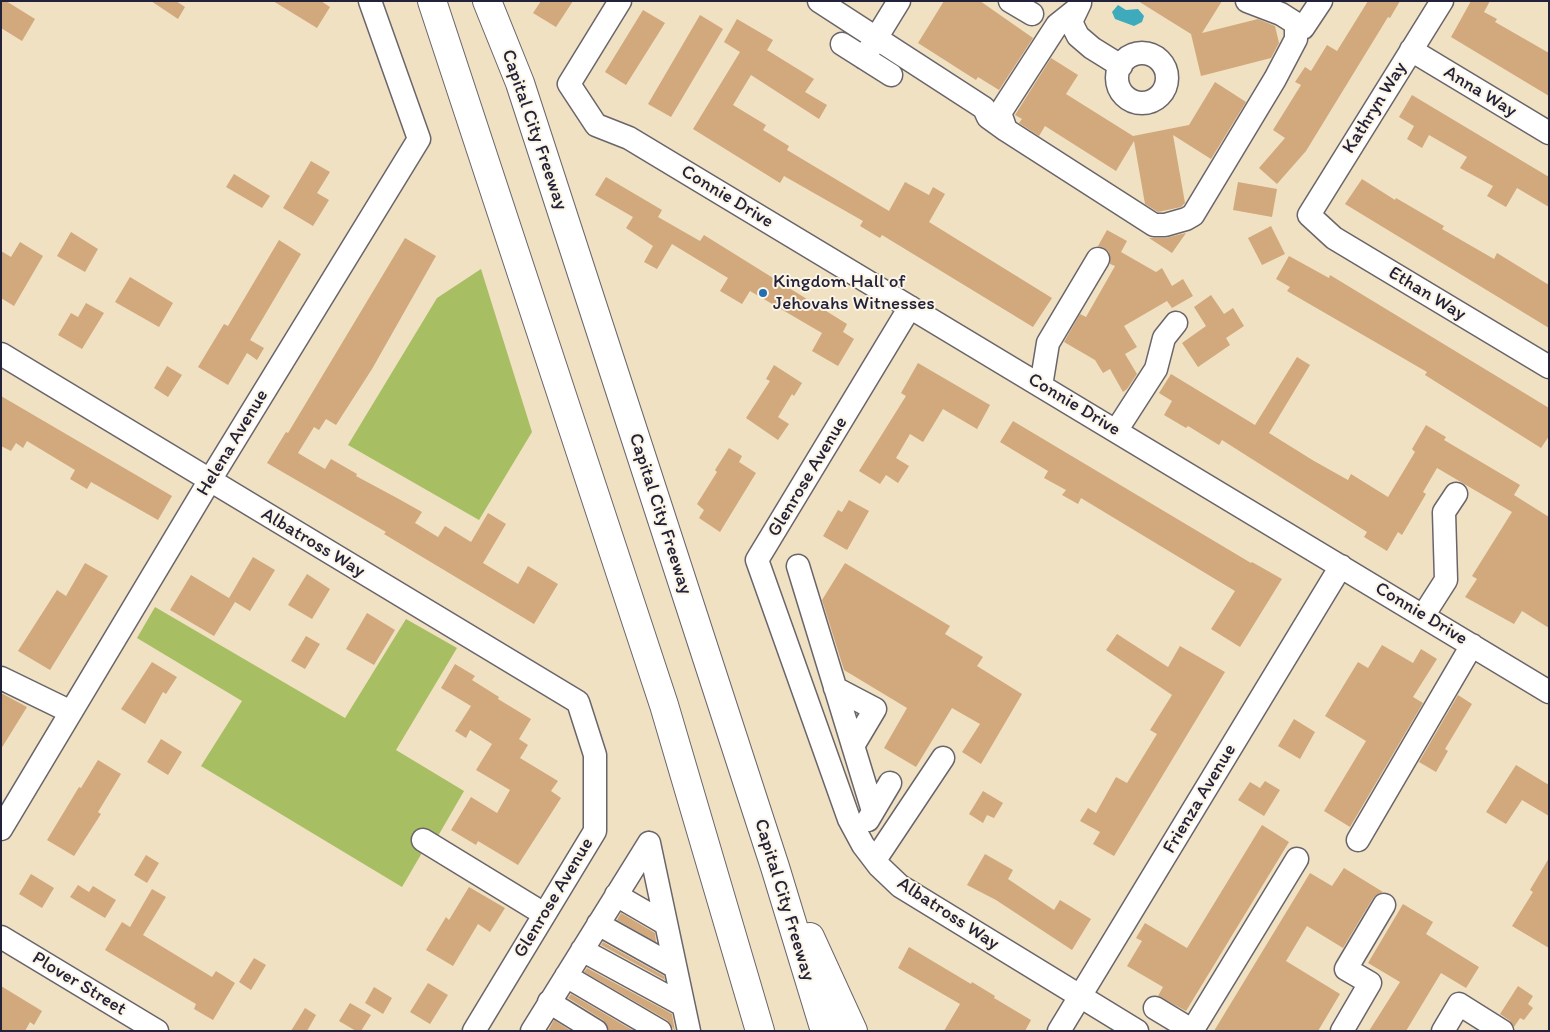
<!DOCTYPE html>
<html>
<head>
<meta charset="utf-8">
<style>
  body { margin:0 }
  #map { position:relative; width:1550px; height:1032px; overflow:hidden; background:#f0e1c2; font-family:Itim,sans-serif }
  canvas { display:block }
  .frame { position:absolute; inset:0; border:2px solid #22223b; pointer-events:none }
</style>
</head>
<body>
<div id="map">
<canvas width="1550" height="1032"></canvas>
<div class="frame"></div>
</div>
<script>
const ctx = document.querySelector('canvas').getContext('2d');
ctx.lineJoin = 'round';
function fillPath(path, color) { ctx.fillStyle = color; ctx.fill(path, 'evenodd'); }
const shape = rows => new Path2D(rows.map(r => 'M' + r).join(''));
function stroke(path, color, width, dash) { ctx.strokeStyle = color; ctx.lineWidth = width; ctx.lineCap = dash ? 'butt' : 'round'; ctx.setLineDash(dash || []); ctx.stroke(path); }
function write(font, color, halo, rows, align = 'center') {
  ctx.font = font + ' Itim,sans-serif'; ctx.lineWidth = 4; ctx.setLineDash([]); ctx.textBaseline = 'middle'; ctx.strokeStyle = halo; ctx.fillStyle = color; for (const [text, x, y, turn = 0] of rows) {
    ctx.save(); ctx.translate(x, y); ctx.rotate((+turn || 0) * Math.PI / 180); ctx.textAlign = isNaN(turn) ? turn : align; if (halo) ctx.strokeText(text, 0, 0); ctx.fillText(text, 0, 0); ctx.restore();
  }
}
fillPath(shape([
  [481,269,532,432,479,520,348,445,437,298],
  [155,607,345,718,406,619,457,648,396,750,464,791,438,836,424,828,414,845,423,851,402,887,201,766,242,701,137,638]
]), '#a7be63');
fillPath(shape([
  [1118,5,1126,10,1138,9,1144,16,1142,22,1134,26,1115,19,1112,12]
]), '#3eabbc');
fillPath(shape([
  [1,1,6,1,35,19,22,41,1,28],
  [151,1,176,1,185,7,178,19],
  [273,1,321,1,330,7,317,28],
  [541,1,573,1,556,27,533,13],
  [944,1,980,1,1033,38,999,90,978,77,976,80,918,43],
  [1138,1,1222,1,1202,33,1258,19,1275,26,1279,43,1271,58,1201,76,1191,34],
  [1368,1,1400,1,1390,18,1388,17,1306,151,1277,184,1259,168,1285,138,1273,130,1301,85,1295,82,1305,67,1311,71,1327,45,1337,51],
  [1471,1,1490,1,1484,12,1497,19,1495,22,1549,53,1549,96,1451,37],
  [643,10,665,23,626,85,605,72],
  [700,15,723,29,671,117,648,104],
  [737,19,773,40,767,50,814,79,805,92,827,105,819,119,751,75,733,105,766,125,763,130,789,146,787,150,889,211,905,182,929,195,933,187,945,194,929,222,1052,298,1033,327,882,235,880,238,860,226,863,221,784,176,780,183,693,129,740,52,724,42],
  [1051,58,1078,75,1066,94,1133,136,1189,125,1215,82,1246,102,1211,159,1173,135,1185,203,1181,207,1158,212,1145,204,1134,141,1116,171,1045,126,1039,136,1019,123,1022,119,1015,115],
  [1412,95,1549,177,1549,207,1517,188,1506,207,1487,196,1493,186,1460,168,1467,157,1429,135,1422,148,1407,139,1414,126,1399,117],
  [311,161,330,172,317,193,329,200,313,226,283,208],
  [234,174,270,196,262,208,226,187],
  [606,177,662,210,658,217,700,241,704,235,847,324,843,332,854,339,838,366,812,351,822,333,750,291,742,304,720,291,728,278,672,244,657,269,644,262,653,246,626,228,633,217,595,195],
  [1362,179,1395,200,1396,198,1444,226,1442,229,1494,259,1497,253,1549,285,1549,328,1345,204],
  [1238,182,1277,189,1272,217,1233,210],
  [1271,226,1285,254,1262,265,1248,238],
  [1107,230,1127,241,1121,252,1156,272,1162,268,1172,286,1183,279,1193,296,1172,308,1167,301,1124,326,1137,347,1125,354,1137,374,1127,389,1123,392,1110,369,1103,373,1095,360,1064,342,1080,314,1086,317,1115,266,1110,264,1109,252,1104,248,1098,246],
  [71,232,98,249,85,272,57,256],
  [1186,233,1172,253,1149,238,1165,238],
  [405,238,436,256,372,369,336,425,326,419,319,430,314,427,298,453,325,469,331,459,357,474,356,476,397,498,422,512,415,523,438,537,445,526,471,542,488,513,506,524,483,563,518,584,528,566,558,584,534,624,384,534,386,532,267,463,286,432,288,433],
  [279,240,301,254,250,340,264,348,257,360,247,353,228,385,198,367,224,324,228,326],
  [20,242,43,256,14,306,1,298,1,251,11,257],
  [1289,256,1329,278,1330,275,1549,408,1549,436,1541,448,1425,375,1427,372,1287,291,1290,287,1276,279],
  [130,277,173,303,159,327,115,302],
  [1211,295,1224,314,1233,308,1244,326,1226,338,1230,345,1198,367,1182,343,1206,326,1194,307],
  [86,303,104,313,82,349,58,335,71,313,78,317],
  [1297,357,1310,365,1269,433,1314,461,1348,480,1351,474,1388,497,1415,452,1412,449,1426,425,1446,437,1444,440,1520,485,1514,495,1549,517,1549,628,1522,611,1514,624,1465,597,1477,579,1472,576,1512,512,1437,468,1423,492,1426,494,1402,535,1398,532,1387,551,1364,537,1367,532,1222,440,1219,445,1188,426,1186,428,1164,415,1172,401,1159,393,1171,374,1255,425],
  [918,363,990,405,977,429,943,409,923,442,910,434,896,458,909,466,898,483,886,475,880,484,859,471,906,396,901,393],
  [774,365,802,383,794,396,792,394,778,417,789,424,778,440,746,418,770,381,766,379],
  [167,366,182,375,168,397,154,388],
  [1,396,172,496,158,520,91,482,87,489,70,479,75,470,27,441,23,448,16,443,11,451,1,446],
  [1013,421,1251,563,1252,562,1282,579,1240,647,1211,629,1235,591,1081,498,1078,504,1062,495,1066,490,1044,478,1048,471,1000,442],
  [729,448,742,456,739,462,756,473,720,532,699,518,704,510,697,504,717,472,715,470],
  [849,500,869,511,847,550,823,536,838,510,842,512],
  [253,557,275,570,250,611,235,602,214,636,170,610,191,575,229,598],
  [85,563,108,576,50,670,18,651,57,590,66,596],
  [845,563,950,626,945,634,983,657,977,666,1022,694,981,764,962,752,980,724,952,708,916,767,884,748,907,708,844,670,822,600],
  [307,574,330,589,312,619,288,605],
  [367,613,395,630,374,665,346,649],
  [1117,634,1168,667,1180,646,1225,672,1114,856,1093,844,1100,832,1080,821,1088,808,1096,813,1116,777,1127,783,1157,734,1150,730,1172,695,1106,650],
  [306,636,320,644,305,669,291,661],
  [1382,645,1413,663,1421,649,1437,659,1413,697,1423,703,1350,827,1324,811,1366,741,1325,716,1358,662,1368,668],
  [152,662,177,677,166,694,163,692,145,724,121,709],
  [455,664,475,676,472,680,499,697,498,699,531,719,519,739,528,745,520,758,558,781,551,791,561,798,518,865,478,841,476,845,451,830,471,797,497,813,510,790,476,770,492,744,470,730,466,738,455,731,471,706,441,688],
  [1,693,27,707,1,749],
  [1458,695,1472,704,1445,749,1448,751,1436,772,1419,762],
  [1294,719,1315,732,1300,759,1278,746],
  [161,739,182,752,168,775,147,762],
  [98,760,121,774,98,812,101,814,74,856,47,840,79,787,81,788],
  [1516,765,1549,785,1549,816,1522,800,1506,824,1486,812],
  [1265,781,1280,790,1264,816,1238,800,1250,782,1260,788],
  [983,791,1003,803,994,818,987,815,983,823,969,814],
  [1262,825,1289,842,1186,1011,1158,996,1163,987,1127,966,1142,941,1136,938,1145,923,1187,948],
  [985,854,1013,870,1008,879,1054,910,1060,900,1091,919,1072,950,996,900,967,885],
  [146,855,159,863,147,883,134,875],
  [1549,858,1549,948,1512,926,1533,892,1530,890],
  [1344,868,1383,892,1373,898,1343,948,1307,926,1286,961,1340,994,1318,1031,1214,1031,1310,873,1332,886],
  [31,874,54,888,42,908,19,894],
  [78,885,89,892,93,886,116,900,105,918,70,897],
  [469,887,505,908,490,932,478,924,453,966,426,950,446,917,449,920],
  [152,889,166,897,143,935,212,977,216,971,235,983,213,1020,194,1009,196,1004,105,950,122,922,130,927],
  [1403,904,1433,922,1426,934,1479,967,1466,988,1441,973,1406,1031,1369,1031,1400,982,1368,963],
  [621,913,655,933,656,942,617,920],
  [603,942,664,976,665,980,601,945],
  [909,947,971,984,972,982,995,996,994,998,1031,1020,1025,1031,944,1031,960,1004,898,968],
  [254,958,266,965,251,990,239,982],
  [587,968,672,1014,675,1031,667,1020,584,972],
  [428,983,448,995,430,1024,410,1012],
  [1,986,42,1011,34,1025,30,1022,25,1031,1,1031],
  [1518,986,1533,996,1528,1004,1533,1008,1524,1020,1520,1018,1514,1027,1509,1020,1500,1014],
  [374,987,392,998,383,1014,365,1003],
  [571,994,634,1031,609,1031,603,1020,568,998],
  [350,1003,371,1015,361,1031,356,1031,339,1021],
  [305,1008,316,1015,307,1031,291,1031],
  [554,1020,571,1031,548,1031]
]), '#d2a87d');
const minor = shape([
  [620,1,569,84,596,125,629,138,1549,692],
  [819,1,984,108,988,117,1006,130],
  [1010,1,1032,14],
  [1247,1,1281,14,1303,28,1321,1],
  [1442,1,1309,215,1334,238,1549,367],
  [1080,3,1071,22,1078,36,1092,48,1121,66],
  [1077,9,1057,25,1000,113,1006,130,1154,225,1165,225,1186,219,1193,215,1275,79,1296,39,1296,24],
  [842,44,891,75],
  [1411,50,1549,133],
  '1117 78a25 25 0 1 1 50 0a25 25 0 1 1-50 0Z',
  [864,58,899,1],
  [910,307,757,560,849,819,863,845,879,866,900,886,1137,1031],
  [1,354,578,702,595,755,595,831,474,1031],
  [1041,386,1048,343,1098,259],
  [1116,431,1156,369,1164,338,1176,323],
  [798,566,873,811],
  [1423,616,1446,580,1444,512,1456,494],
  [1,678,71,712],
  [835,688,875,709,853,746],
  [868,820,890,783],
  [1,829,210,480,419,139,370,1],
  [423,840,544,914],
  [1358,840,1472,645],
  [649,843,689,1031],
  [875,860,943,758],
  [616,895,666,924],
  [598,924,675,967],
  [1,937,157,1031],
  [582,950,683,1005],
  [566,976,660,1031],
  [549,1002,596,1031],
  [1155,1008,1193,1031],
  [532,1031,649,843],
  [1059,1031,1341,566],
  [1192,1031,1297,859],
  [1342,1031,1370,983,1346,969,1384,905],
  [1443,1031,1459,1004,1502,1031]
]);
const highway = shape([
  [432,1,664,705,760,1031],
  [487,1,520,83,775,867,825,1031],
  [810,937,853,1031]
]);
stroke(minor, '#6a656a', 25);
stroke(highway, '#6a656a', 30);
stroke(minor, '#fff', 22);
stroke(highway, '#fff', 28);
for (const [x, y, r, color] of [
  [763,293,5,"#1f6fb2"]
]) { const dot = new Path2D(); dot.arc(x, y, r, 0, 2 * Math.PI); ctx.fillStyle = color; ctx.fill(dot); stroke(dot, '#fcf5e5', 2); }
write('19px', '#22223b', '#fcf5e5', [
  ["Anna Way",1480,92,31],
  ["Kathryn Way",1375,108,-58],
  ["Capital City Freeway",534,130,71],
  ["Connie Drive",727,197,31],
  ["Ethan Way",1427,294,31],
  ["Connie Drive",1074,405,31],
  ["Helena Avenue",233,443,-59],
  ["Glenrose Avenue",808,477,-59],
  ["Capital City Freeway",660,514,72],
  ["Albatross Way",313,543,31],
  ["Connie Drive",1421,614,31],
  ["Frienza Avenue",1200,799,-59],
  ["Glenrose Avenue",554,898,-59],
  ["Capital City Freeway",784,900,73],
  ["Albatross Way",948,914,33],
  ["Plover Street",79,984,31]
]);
write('19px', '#22223b', '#fcf5e5', [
  ["Kingdom Hall of",773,282],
  ["Jehovahs Witnesses",773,304]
], 'left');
</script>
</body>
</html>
